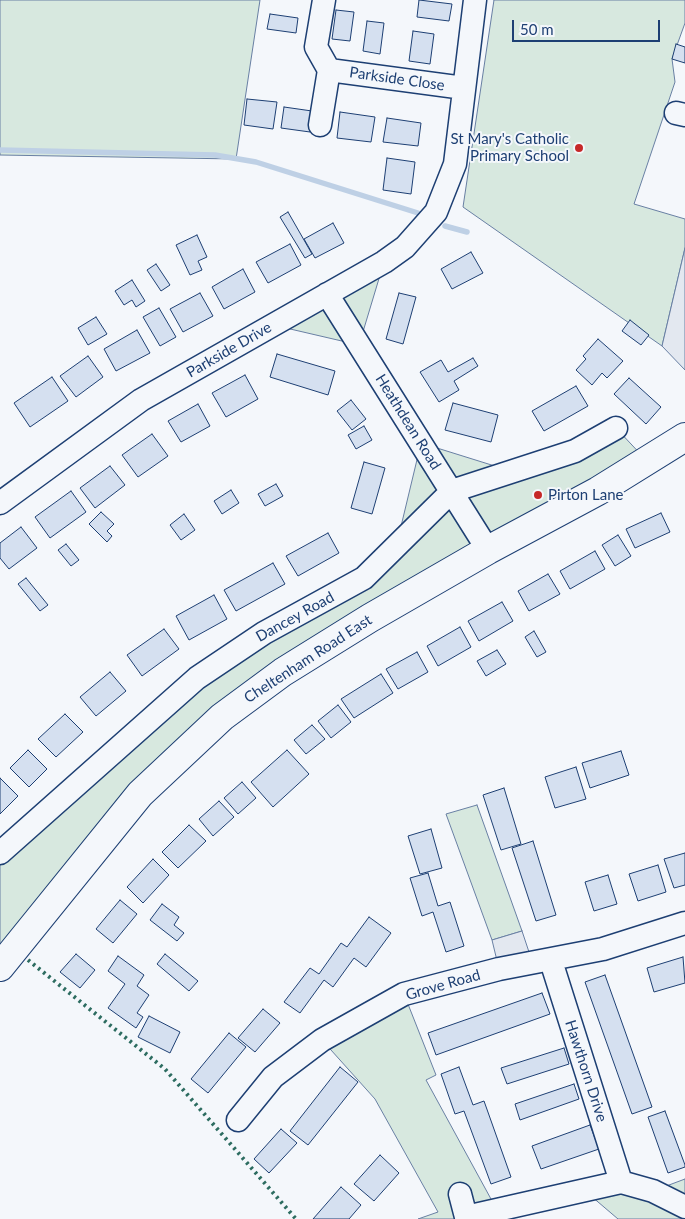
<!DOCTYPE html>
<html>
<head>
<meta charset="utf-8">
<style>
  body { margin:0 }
  #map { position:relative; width:685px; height:1219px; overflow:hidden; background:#f4f7fb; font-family:Lato,sans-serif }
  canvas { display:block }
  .scale { position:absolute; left:512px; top:20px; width:148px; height:22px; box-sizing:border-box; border:2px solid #1d3f73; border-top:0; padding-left:6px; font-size:15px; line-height:18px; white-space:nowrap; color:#1d3f73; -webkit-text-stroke:4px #f4f7fb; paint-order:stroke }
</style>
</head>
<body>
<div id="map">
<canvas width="685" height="1219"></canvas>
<div class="scale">50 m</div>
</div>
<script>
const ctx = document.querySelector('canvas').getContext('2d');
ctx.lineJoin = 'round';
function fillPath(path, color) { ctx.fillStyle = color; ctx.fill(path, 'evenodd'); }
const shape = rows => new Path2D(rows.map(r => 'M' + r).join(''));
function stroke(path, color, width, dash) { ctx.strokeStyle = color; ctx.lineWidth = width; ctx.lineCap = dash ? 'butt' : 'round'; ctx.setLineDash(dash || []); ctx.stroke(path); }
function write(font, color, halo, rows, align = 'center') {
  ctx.font = font + ' Lato,sans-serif'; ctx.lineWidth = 4; ctx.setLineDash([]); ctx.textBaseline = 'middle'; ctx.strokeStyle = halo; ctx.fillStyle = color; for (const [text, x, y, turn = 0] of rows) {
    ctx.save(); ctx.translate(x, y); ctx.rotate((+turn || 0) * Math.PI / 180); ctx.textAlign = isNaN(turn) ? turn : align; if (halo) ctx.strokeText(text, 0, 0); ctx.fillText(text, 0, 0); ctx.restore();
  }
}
const green = shape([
  [0,0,260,0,236,159,0,155,0,0],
  [494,0,685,0,685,23,672,59,675,82,634,204,685,219,685,248,662,346,463,207,494,0],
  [384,262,359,345,273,325,384,262],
  [616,428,647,461,283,672,0,948,0,865,197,678,397,543,421,443,514,472,616,428],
  [477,805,522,931,492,940,446,814,477,805],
  [404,994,436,1075,426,1080,497,1210,463,1219,418,1219,438,1212,375,1099,322,1040,404,994],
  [685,1179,685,1219,618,1219,584,1190,653,1191,685,1179]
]);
fillPath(green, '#d7e8df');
stroke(green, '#687fa3', 1);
const parking = shape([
  [685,248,685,370,662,346,685,248],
  [522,931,533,964,499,969,492,940,522,931]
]);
fillPath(parking, '#e3e8f0');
stroke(parking, '#687fa3', 1);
stroke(shape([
  [0,150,215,155,256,162,418,213],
  [445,226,467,232]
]), '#bed0e5', 5.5);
const building = shape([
  [419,0,452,4,449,21,417,17,419,0],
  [336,10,354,12,350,41,332,39,336,10],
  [270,14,298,18,296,33,267,29,270,14],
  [367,21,384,23,380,54,363,51,367,21],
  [413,31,434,34,430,64,409,61,413,31],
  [676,44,685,47,685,63,672,59,676,44],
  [247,99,277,102,273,129,244,125,247,99],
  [284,107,312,111,310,132,281,128,284,107],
  [340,112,375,117,371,142,337,138,340,112],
  [387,118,421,123,418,146,383,142,387,118],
  [387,158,415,162,411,194,383,190,387,158],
  [288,212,312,254,305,258,280,217,288,212],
  [333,223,344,243,315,258,304,239,333,223],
  [197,235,207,257,198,261,202,270,190,275,176,245,197,235],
  [290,244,301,265,268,283,256,262,290,244],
  [471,252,483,273,452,289,441,269,471,252],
  [156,264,170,285,161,291,147,270,156,264],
  [243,269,255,292,224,309,212,287,243,269],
  [132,280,145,301,136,307,132,300,124,305,115,291,132,280],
  [200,293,213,316,183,332,170,309,200,293],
  [399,293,416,297,403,344,386,339,399,293],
  [159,308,176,337,160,346,143,317,159,308],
  [96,317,107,334,88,345,78,328,96,317],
  [630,320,649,335,641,345,622,331,630,320],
  [137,330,150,353,116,371,104,349,137,330],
  [598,339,623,361,607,378,602,373,592,385,576,370,586,359,583,356,598,339],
  [277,354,335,371,328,395,270,377,277,354],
  [88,356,103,377,76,397,60,376,88,356],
  [473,358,478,366,454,381,459,390,439,402,420,372,441,360,448,372,473,358],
  [245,375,258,399,226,417,212,393,245,375],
  [52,377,68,401,30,427,14,403,52,377],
  [629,378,661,407,646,424,614,394,629,378],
  [576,386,588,406,544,431,532,411,576,386],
  [351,400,366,419,352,430,337,411,351,400],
  [453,403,498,415,491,442,445,430,453,403],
  [198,404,210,426,181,442,168,421,198,404],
  [364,426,372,440,356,449,348,435,364,426],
  [152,434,168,456,138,477,122,455,152,434],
  [364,462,385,468,372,514,351,508,364,462],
  [110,466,125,485,95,508,80,488,110,466],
  [276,484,283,496,265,506,258,494,276,484],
  [231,490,239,503,222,514,214,501,231,490],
  [71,491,86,512,50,538,35,517,71,491],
  [101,512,114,524,107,531,112,536,107,542,89,524,101,512],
  [661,513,670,532,635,548,626,529,661,513],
  [184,514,195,530,181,540,170,525,184,514],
  [21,527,37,548,9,569,0,558,0,543,21,527],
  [328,533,339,553,298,576,286,556,328,533],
  [618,535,631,556,615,566,602,545,618,535],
  [66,544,79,560,71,566,58,550,66,544],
  [595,551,605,569,570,589,560,571,595,551],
  [273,563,285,584,236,611,224,590,273,563],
  [548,574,560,594,529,611,518,591,548,574],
  [26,578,48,605,40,611,18,584,26,578],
  [214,595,227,619,189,640,176,616,214,595],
  [502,602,513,621,479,641,468,621,502,602],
  [460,627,471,647,438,666,427,646,460,627],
  [164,629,179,649,142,676,127,655,164,629],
  [534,631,546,652,537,657,525,637,534,631],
  [497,650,506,664,486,676,477,661,497,650],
  [417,652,428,672,398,689,386,669,417,652],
  [110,672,126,691,96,716,80,697,110,672],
  [381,674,393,693,354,718,341,699,381,674],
  [338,705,351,722,331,738,318,721,338,705],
  [65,714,83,732,56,757,38,739,65,714],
  [312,725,325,739,306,754,294,740,312,725],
  [28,750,47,769,29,787,10,768,28,750],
  [287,750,309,774,273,807,251,782,287,750],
  [621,751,629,775,590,788,582,763,621,751],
  [576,767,586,799,555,808,545,777,576,767],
  [0,778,18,796,0,814,0,778],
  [242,782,256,798,238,814,224,798,242,782],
  [504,788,521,844,501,850,483,795,504,788],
  [219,801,234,817,213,836,199,819,219,801],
  [189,825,206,841,178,868,162,852,189,825],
  [431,829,442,868,420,874,408,836,431,829],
  [533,841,556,915,536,921,512,848,533,841],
  [685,853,685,885,674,888,664,859,685,853],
  [153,859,169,875,143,903,127,887,153,859],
  [658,865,666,892,638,901,629,874,658,865],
  [428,873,438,906,450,902,464,946,446,952,433,912,422,916,410,878,428,873],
  [608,875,617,904,594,911,585,882,608,875],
  [120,900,137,914,113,943,96,929,120,900],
  [162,904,179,917,174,925,184,933,177,941,150,920,162,904],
  [369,917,391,933,366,967,354,958,333,987,324,980,300,1013,284,1002,310,968,319,974,341,943,347,947,369,917],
  [76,954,95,970,80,988,60,972,76,954],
  [165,954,198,981,189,991,157,964,165,954],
  [118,956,144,975,137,986,149,995,137,1013,143,1017,136,1028,108,1008,125,984,108,971,118,956],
  [683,957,685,983,654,992,647,968,683,957],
  [605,975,652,1107,632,1114,585,982,605,975],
  [542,993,550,1014,436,1055,428,1033,542,993],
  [263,1009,280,1023,255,1052,238,1038,263,1009],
  [149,1016,180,1032,170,1053,138,1037,149,1016],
  [229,1033,246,1047,208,1093,191,1079,229,1033],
  [564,1048,569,1064,507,1084,501,1068,564,1048],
  [340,1067,358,1082,308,1145,290,1131,340,1067],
  [459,1067,473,1105,484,1101,511,1177,491,1184,464,1111,455,1114,441,1074,459,1067],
  [574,1084,579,1099,520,1120,515,1104,574,1084],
  [665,1111,685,1165,685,1167,668,1173,648,1117,665,1111],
  [590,1125,599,1149,541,1169,532,1146,590,1125],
  [281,1129,297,1143,269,1173,254,1159,281,1129],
  [380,1155,399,1173,374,1201,354,1184,380,1155],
  [341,1187,361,1205,349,1219,313,1219,341,1187]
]);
fillPath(building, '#d5e0f0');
stroke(building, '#1d3f73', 1);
const minor = shape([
  [324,0,316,47,329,70,464,88],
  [676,113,685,115],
  [320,125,329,70],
  [327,294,488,550],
  [0,503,141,400,384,262,405,247,436,212,455,164,475,0],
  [0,853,197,678,264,633,364,578,452,491,575,451,616,428],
  [551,961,621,1182],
  [238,1120,273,1077,322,1040,404,994,499,969,603,949,685,923],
  [460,1194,466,1217,621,1182,653,1191,685,1207]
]);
const major = shape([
  [0,967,140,794,222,717,283,672,370,618,488,550,598,491,685,437]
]);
stroke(minor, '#1d3f73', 25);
stroke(major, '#1d3f73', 30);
stroke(minor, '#f4f7fb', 22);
stroke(major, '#f4f7fb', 28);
stroke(shape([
  [28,960,165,1069,296,1219]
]), '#2c6c60', 4, [2.5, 4]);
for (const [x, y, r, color] of [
  [579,148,5,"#c62828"],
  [538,495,5,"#c62828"]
]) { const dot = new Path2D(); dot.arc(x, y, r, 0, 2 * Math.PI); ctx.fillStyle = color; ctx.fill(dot); stroke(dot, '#f4f7fb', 2); }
write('15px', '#1d3f73', '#f4f7fb', [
  ["Parkside Close",397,79,8],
  ["Parkside Drive",229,350,-30],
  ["Heathdean Road",408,422,58],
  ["Dancey Road",295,617,-29],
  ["Cheltenham Road East",308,659,-33],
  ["Grove Road",443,985,-16],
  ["Hawthorn Drive",586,1071,72]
]);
write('15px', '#1d3f73', '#f4f7fb', [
  ["St Mary's Catholic",569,139],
  ["Primary School",569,156],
  ["Pirton Lane",548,495,"left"]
], 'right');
</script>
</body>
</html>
